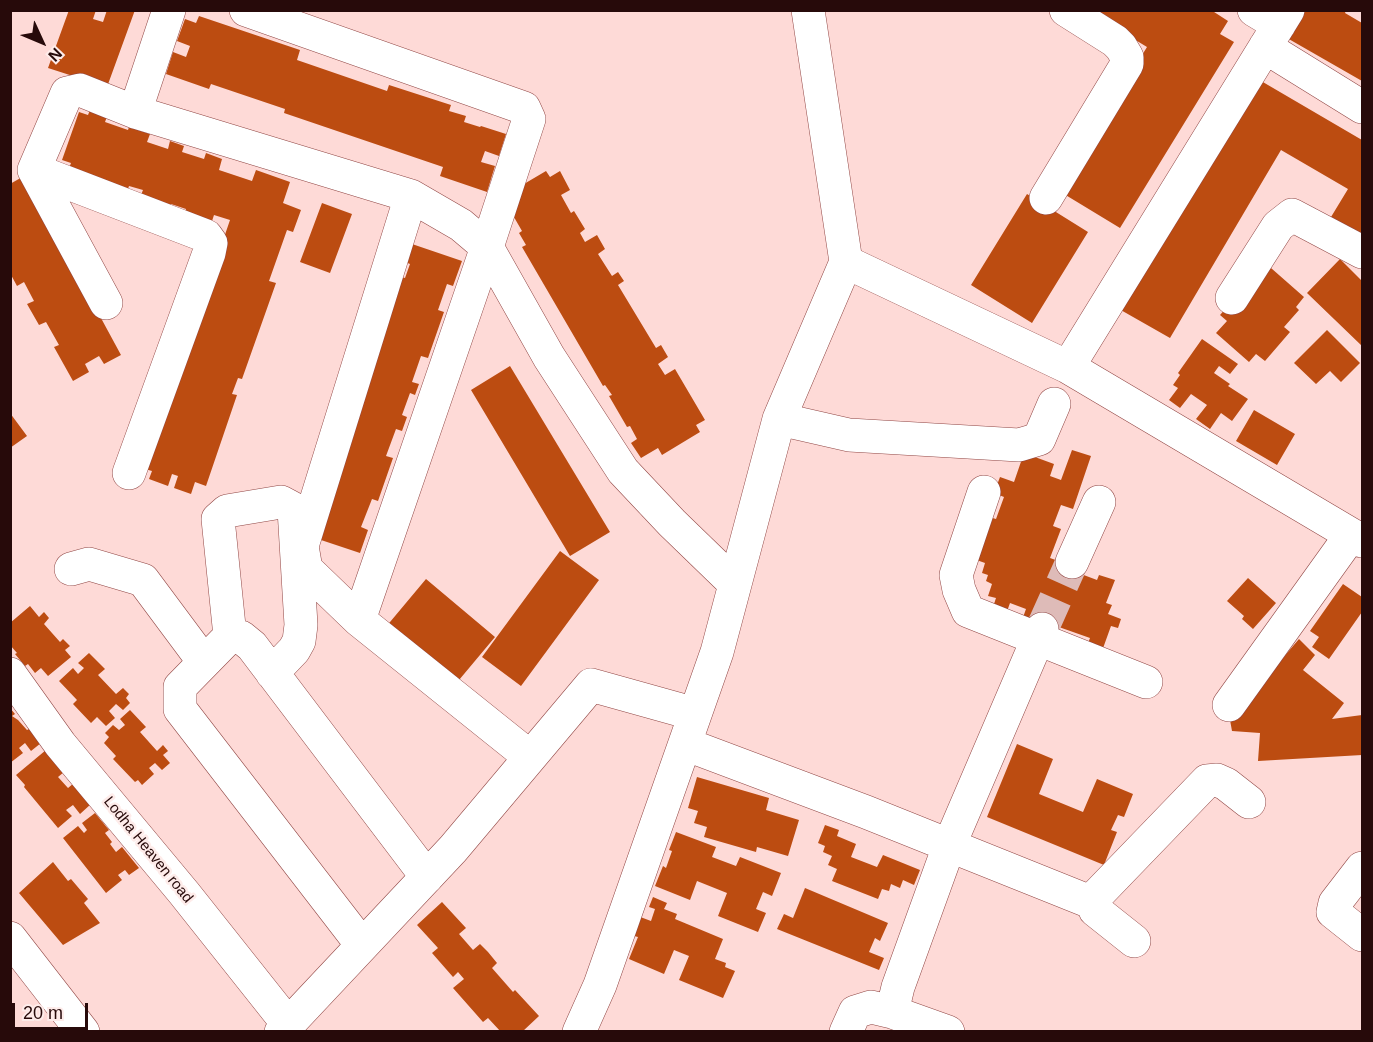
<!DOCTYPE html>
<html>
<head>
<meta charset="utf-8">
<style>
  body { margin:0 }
  #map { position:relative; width:1373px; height:1042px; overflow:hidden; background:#fedad7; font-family:Arial,sans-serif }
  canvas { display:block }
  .frame { position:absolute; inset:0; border:12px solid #270a0a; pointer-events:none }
  .north { position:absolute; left:12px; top:12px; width:60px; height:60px; -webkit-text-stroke:4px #feecea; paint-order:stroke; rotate:134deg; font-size:16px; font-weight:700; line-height:24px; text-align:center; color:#270a0a }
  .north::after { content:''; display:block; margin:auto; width:21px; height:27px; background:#270a0a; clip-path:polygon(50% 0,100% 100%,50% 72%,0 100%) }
  .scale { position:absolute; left:12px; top:1003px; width:76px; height:27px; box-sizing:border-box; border:3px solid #270a0a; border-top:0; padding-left:8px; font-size:18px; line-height:21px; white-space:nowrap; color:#270a0a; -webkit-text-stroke:4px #feecea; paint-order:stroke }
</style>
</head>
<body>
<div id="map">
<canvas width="1373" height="1042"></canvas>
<div class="frame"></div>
<div class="north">N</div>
<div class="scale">20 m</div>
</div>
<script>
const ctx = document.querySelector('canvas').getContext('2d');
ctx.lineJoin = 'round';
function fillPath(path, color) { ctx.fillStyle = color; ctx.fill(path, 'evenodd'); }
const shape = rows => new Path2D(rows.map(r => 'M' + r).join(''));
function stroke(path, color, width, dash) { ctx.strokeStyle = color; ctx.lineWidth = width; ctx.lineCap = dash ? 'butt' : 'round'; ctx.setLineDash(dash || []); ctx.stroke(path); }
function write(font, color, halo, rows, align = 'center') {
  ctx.font = font + ' Arial,sans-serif'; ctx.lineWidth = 5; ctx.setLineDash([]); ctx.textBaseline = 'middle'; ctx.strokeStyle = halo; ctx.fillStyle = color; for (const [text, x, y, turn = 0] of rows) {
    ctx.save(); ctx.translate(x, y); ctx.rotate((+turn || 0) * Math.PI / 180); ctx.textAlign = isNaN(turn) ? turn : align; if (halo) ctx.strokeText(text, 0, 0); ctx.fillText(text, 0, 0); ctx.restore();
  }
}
fillPath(shape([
  [69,10,96,10,93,19,103,22,107,10,135,10,107,87,48,68],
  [1086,10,1211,10,1228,21,1220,34,1234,42,1120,228,1059,191,1147,47],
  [1303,10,1346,10,1345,13,1362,23,1362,81,1287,38],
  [199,16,300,50,297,60,387,91,389,85,451,105,449,111,466,116,464,122,480,127,481,126,506,134,499,156,485,151,481,162,495,166,487,192,440,176,443,167,284,113,285,109,211,84,209,89,166,74,173,52,186,57,190,46,177,41,185,19,196,23],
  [1256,78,1362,140,1362,236,1331,217,1348,189,1281,150,1170,338,1119,309],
  [92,105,109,111,105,122,128,130,129,127,150,134,147,142,168,149,170,141,184,146,182,152,204,159,206,153,222,159,219,170,252,181,256,170,290,182,283,203,301,210,293,232,287,230,269,281,276,283,242,379,238,378,232,394,237,395,206,486,195,482,191,494,174,488,178,476,172,474,168,486,149,479,152,471,145,469,230,220,214,215,211,224,184,215,186,209,171,204,169,209,139,200,143,190,129,186,126,195,68,171,71,163,62,160,79,112,88,115],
  [546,171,550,177,560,171,570,190,561,195,571,213,574,211,585,229,580,233,585,242,597,235,605,249,598,254,612,276,618,272,624,281,618,285,656,348,661,345,668,357,658,364,665,375,675,369,705,420,696,425,700,432,662,455,658,448,641,458,631,443,637,439,630,426,627,427,609,396,612,395,605,385,603,386,522,247,526,245,519,233,522,231,507,205,507,194],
  [24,176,121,355,104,364,99,356,85,364,89,372,73,381,54,347,59,345,46,322,39,325,27,304,34,301,24,282,17,286,10,273,10,184],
  [1027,194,1088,232,1032,323,971,285],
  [322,203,352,214,330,273,300,262],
  [412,244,462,261,453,286,447,284,438,310,444,312,428,358,421,356,412,382,419,384,415,395,410,393,402,415,407,417,402,431,396,429,386,456,393,458,378,501,372,499,361,527,368,530,360,553,318,539,401,277,405,278,410,264,405,262],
  [1340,259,1362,281,1362,346,1307,293],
  [1263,266,1268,271,1271,268,1304,297,1296,307,1299,310,1284,327,1290,332,1265,361,1256,354,1249,362,1216,333,1227,321,1220,315],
  [1327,330,1360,363,1341,382,1330,371,1316,384,1294,363],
  [1202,339,1238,364,1230,374,1219,366,1214,373,1230,384,1228,386,1248,399,1232,421,1221,413,1210,429,1196,419,1207,405,1191,394,1180,408,1169,400,1178,388,1173,385,1180,375,1178,373],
  [510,366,610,532,570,556,471,390],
  [1254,410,1295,434,1277,465,1236,441],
  [10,413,27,436,10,448],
  [1072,450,1091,456,1073,509,1061,505,1053,526,1061,529,1050,558,1067,564,1081,574,1097,580,1099,575,1115,580,1106,603,1112,605,1108,614,1121,619,1118,628,1111,626,1102,651,1087,646,1090,638,1039,620,1021,623,1026,609,1010,603,1005,617,991,613,996,598,988,596,992,584,986,581,988,575,982,573,985,563,971,558,986,516,996,519,1004,497,994,493,1000,477,1014,482,1024,453,1054,464,1050,476,1061,480],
  [560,551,599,580,521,686,482,657],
  [1248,578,1276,603,1253,629,1242,619,1244,616,1227,601],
  [426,579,495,637,454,686,385,628],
  [1343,584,1362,597,1362,612,1329,659,1312,647,1319,637,1310,631],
  [30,606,39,617,44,612,49,618,44,624,60,642,63,639,70,646,65,650,71,657,48,676,41,668,35,673,28,664,25,666,15,654,17,653,10,645,10,640,12,638,10,637,10,623],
  [1299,639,1315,655,1303,670,1344,703,1332,719,1362,715,1362,755,1258,761,1260,733,1232,731,1230,720],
  [89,653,105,669,98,675,116,694,123,688,129,694,126,698,130,703,123,710,116,704,109,711,115,718,106,726,97,717,91,723,73,704,77,700,59,681,73,668,78,674,84,668,78,663],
  [10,708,15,714,12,716,18,720,27,730,31,728,41,743,31,751,25,743,19,748,23,753,10,763],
  [130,710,146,727,140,732,157,751,163,745,168,751,163,755,170,763,162,770,155,763,149,768,154,774,142,785,138,780,135,782,113,759,116,756,104,743,109,737,105,733,113,725,119,730,125,725,120,719],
  [1017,744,1053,759,1039,794,1083,812,1097,779,1133,794,1124,817,1118,815,1111,830,1117,832,1104,865,987,817],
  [46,750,64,772,58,777,68,788,74,783,91,804,80,814,73,805,66,810,72,816,58,828,24,787,25,785,16,775],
  [697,777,769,798,766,810,799,820,788,856,757,847,756,852,704,837,707,827,694,823,698,811,688,808],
  [95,813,109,830,105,833,112,842,110,844,116,852,122,847,139,868,129,875,125,870,118,875,122,880,106,893,63,838,78,826,84,833,87,830,82,823],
  [825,825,839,830,837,836,856,844,851,857,877,867,883,855,920,870,914,885,903,880,900,888,891,884,889,891,882,889,878,899,832,881,837,869,828,865,832,856,823,852,825,846,818,843],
  [676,832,716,847,712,857,736,866,740,857,781,873,772,896,763,892,756,909,766,913,758,932,718,916,727,893,697,881,690,900,655,886,663,866,666,868,672,851,669,850],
  [53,862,68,881,71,879,88,899,84,903,100,923,63,945,19,893],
  [805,888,888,923,880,941,875,938,869,952,884,958,879,970,777,929,784,914,793,918],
  [653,897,667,903,664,909,677,914,675,919,723,939,715,959,726,963,725,967,735,971,723,998,679,980,689,956,674,950,664,974,629,959,638,937,634,936,635,915,651,921,655,909,649,907],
  [442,902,466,928,459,934,473,950,480,944,488,952,497,963,492,968,513,992,515,990,539,1016,522,1032,501,1032,488,1018,483,1022,453,988,464,979,458,972,453,977,432,953,438,948,417,925]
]), '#bc4c11');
stroke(shape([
  [1042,629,1072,562]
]), '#debbb8', 33, [33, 16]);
const minor = shape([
  [246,10,524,108,529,119,487,247,359,620],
  [1254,10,1279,25],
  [1265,47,1362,107],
  [135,112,169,10],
  [34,170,67,93,80,90,135,112,411,196,461,225,487,247,549,357,623,471,672,523,735,584],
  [34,170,206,236,211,243,209,253,129,473],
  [34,170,106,303],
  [411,196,302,546,306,569,359,620,530,757],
  [1046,198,1127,64,1127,57,1121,47,1115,41,1066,10],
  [846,262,1068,367,1362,541],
  [1232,298,1278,226,1292,215,1362,252],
  [1068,367,1288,10],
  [779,419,849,435,1019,445,1039,439,1054,404],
  [984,492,956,575,959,590,968,611,1146,682],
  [1072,562,1099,502],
  [71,569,89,564,143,580,204,662],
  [230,636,218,519,227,511,281,502,294,509,301,625,299,641,294,650,272,673],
  [10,674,60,744,184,893,288,1024],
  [1229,705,1351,535],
  [685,744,866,812,1093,903],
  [1362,868,1335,903,1333,912,1362,935],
  [10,938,83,1032],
  [1134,941,1095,910,1093,903,1098,894,1207,781,1217,780,1226,784,1249,802],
  [362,945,180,709,180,687,230,636,241,637,252,646,427,877],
  [892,1012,898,987,949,846,1042,629],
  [281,1032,453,849,591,685,695,714],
  [579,1032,600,985,717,652,779,419,846,262,808,10],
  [846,1032,855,1012,871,1007,892,1012,948,1032]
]);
stroke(minor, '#914745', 34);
stroke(minor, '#fff', 33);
write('15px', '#270a0a', '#feecea', [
  ["Lodha Heaven road",148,850,51]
]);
</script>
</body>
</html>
